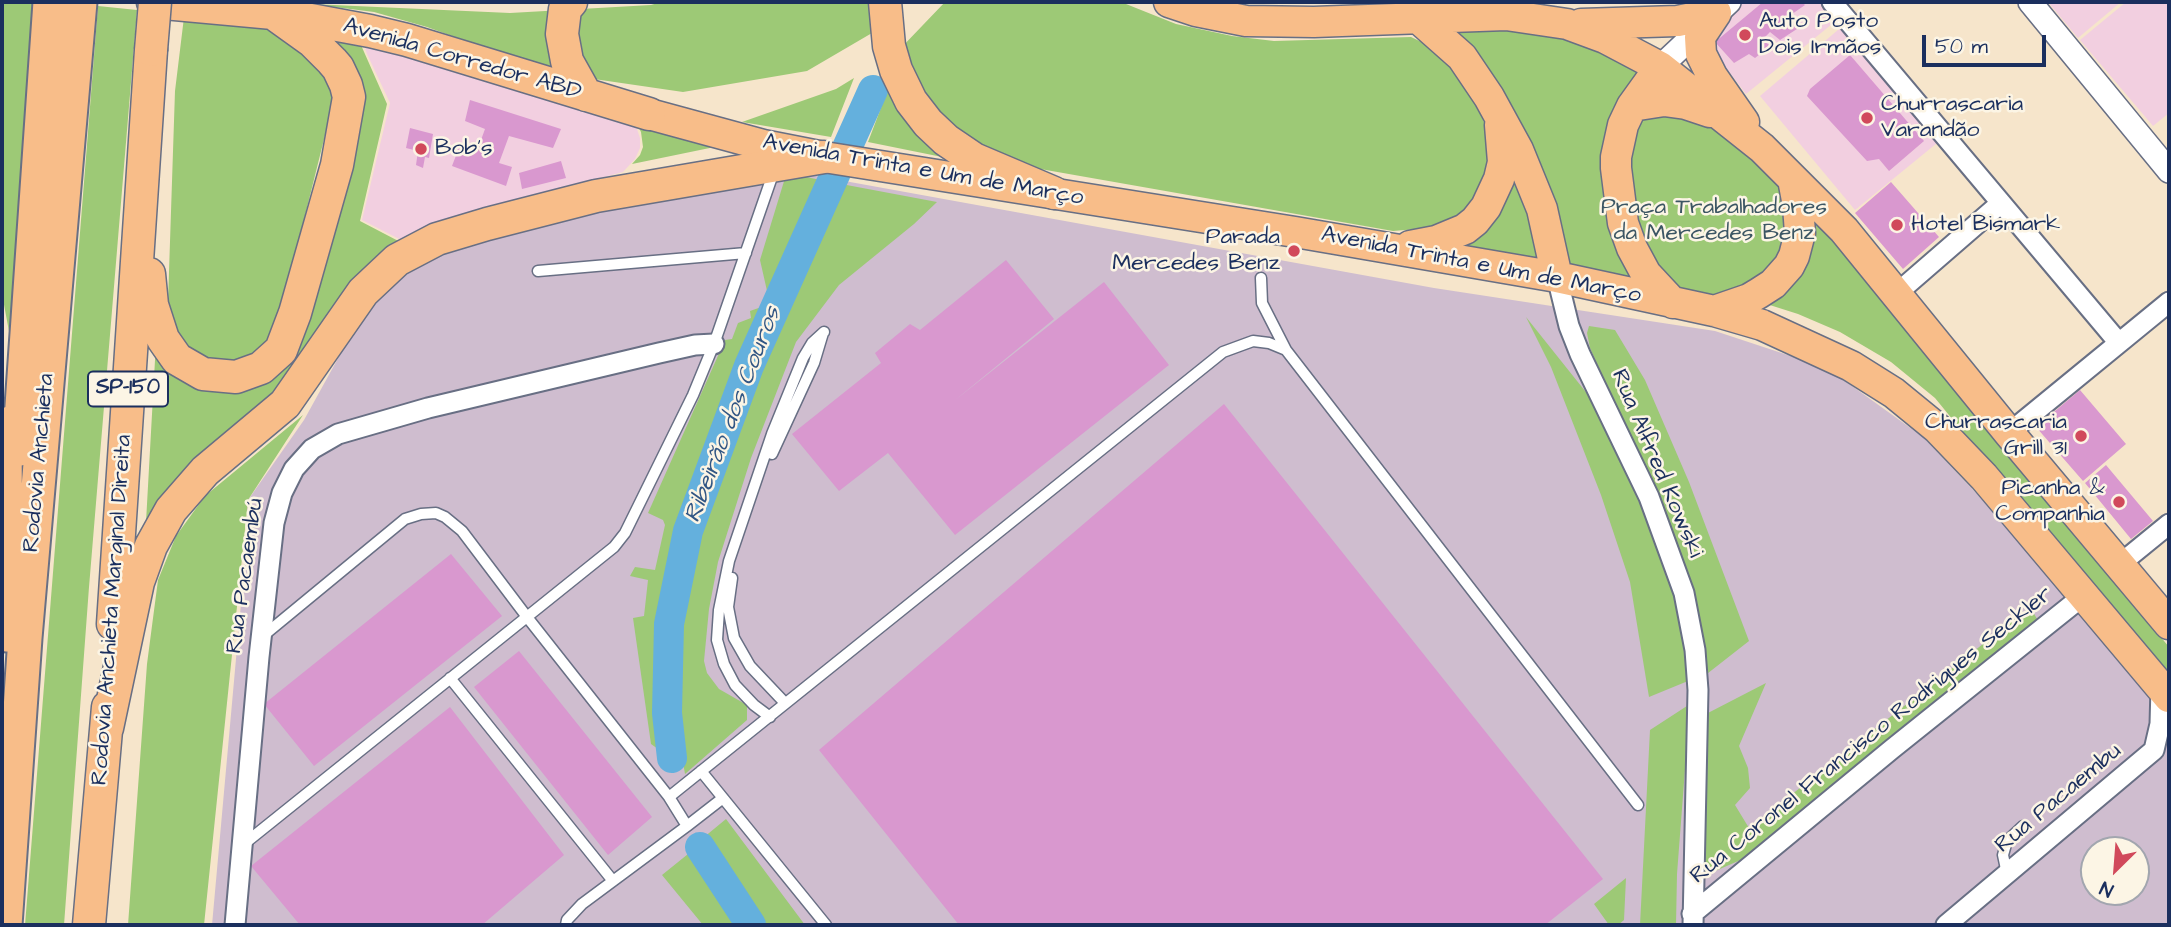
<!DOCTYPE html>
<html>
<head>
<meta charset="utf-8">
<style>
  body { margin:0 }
  #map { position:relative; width:2171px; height:927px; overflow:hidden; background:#f6e5cb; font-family:"Architects Daughter",sans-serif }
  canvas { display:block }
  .frame { position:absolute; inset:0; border:4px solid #1b2f5e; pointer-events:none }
  .north { position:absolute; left:2080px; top:836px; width:70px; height:70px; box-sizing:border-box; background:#fcf5e5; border:2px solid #a2a6af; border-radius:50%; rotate:205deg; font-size:19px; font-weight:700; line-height:28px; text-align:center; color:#1b2f5e }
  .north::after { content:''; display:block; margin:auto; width:24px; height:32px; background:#d1495b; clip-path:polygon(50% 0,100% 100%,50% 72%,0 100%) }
  .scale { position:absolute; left:1922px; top:35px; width:124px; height:32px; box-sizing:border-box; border:4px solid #1b2f5e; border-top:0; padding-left:9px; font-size:21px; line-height:24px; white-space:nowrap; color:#1b2f5e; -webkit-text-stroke:5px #fcf5e5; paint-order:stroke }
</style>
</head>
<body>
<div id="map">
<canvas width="2171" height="927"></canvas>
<div class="frame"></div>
<div class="north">N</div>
<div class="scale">50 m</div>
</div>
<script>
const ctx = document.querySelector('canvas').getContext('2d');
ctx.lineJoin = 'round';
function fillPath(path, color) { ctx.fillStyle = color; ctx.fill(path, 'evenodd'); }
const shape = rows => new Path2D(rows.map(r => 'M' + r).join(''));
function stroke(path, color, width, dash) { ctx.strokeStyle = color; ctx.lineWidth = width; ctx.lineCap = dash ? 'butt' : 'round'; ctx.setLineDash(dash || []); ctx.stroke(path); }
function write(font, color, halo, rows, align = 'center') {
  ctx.font = font + ' "Architects Daughter",sans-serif'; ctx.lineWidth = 5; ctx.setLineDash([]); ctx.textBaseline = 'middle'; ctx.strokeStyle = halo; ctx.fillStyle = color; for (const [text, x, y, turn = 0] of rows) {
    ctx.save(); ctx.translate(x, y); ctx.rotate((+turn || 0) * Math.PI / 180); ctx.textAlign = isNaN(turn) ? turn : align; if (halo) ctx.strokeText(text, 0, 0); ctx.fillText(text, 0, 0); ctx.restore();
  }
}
fillPath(shape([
  [1738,2,1822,2,1837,20,1746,94,1714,52,1714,30],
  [2048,2,2121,2,2078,38],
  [2126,2,2169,2,2169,113,2153,126,2080,40],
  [1845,24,1942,139,1855,210,1760,96],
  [361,36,633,117,640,138,640,148,635,159,623,172,442,220,407,243,362,220,390,103,367,54]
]), '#f2cfe0');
fillPath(shape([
  [795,172,1434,288,1715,331,1827,368,1923,437,1978,495,2152,697,2169,720,2169,925,212,925,246,548,248,500,304,420,357,324,390,281,447,248,522,224],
  [2094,850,2136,850,2136,892,2094,892]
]), '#cfbdcf');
fillPath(shape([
  [2,2,36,2,11,342,2,294],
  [661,2,876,2,872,33,807,71,683,92,594,79,499,53,427,27,374,12,311,4,510,13,651,5],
  [945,2,1121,2,1176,24,1232,36,1274,41,1411,37,1434,48,1448,58,1473,97,1484,122,1491,149,1493,166,1474,204,1454,217,1429,228,1393,231,1029,167,945,129,899,50],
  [98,6,137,10,89,587,64,925,25,925],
  [185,9,251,16,321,61,334,99,277,328,265,349,231,365,201,360,185,347,170,317,168,302,175,91],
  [1436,22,1546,30,1650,68,1608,156,1657,295,1559,272,1548,213],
  [310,25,357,36,387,104,360,221,406,245,293,382,195,466,146,522,156,342,167,359,270,375,355,100],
  [854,78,831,137,742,122,836,89],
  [890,84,952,159,868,142],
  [1639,113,1715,121,1788,188,1783,260,1725,299,1680,293,1648,266,1625,181],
  [636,122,734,143,632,164,640,155,643,147,641,132],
  [1507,153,1550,269,1426,249,1450,241],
  [796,175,826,181,748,360,686,528,662,626,661,711,665,754,651,744,633,618,644,616,648,580,630,576,635,567,655,570,665,525,663,520,648,513,725,340,732,339,738,323,751,318,750,311,770,304,760,260,785,178],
  [836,183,937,202,914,224,839,285,796,342,751,458,718,562,709,609,704,661,707,673,719,689,747,705,747,720,685,774,674,710,675,624,696,528,759,365],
  [1803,203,2169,647,2169,684,1935,398,1891,362,1840,332,1798,314,1754,300,1768,292],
  [1526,317,1593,401,1649,520,1677,596,1688,681,1649,697,1630,582,1601,495,1551,367],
  [1589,326,1615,330,1645,380,1689,482,1749,641,1703,677,1656,495,1590,348,1587,333],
  [303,415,248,500,204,925,128,925,147,664,158,580,176,536,205,496],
  [2030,607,2040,624,1752,855,1713,872,1701,872,1706,714,1766,683,1739,746,1748,768,1750,788,1735,805,1749,828],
  [1690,704,1677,874,1676,925,1640,925,1650,730],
  [726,819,805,925,761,925,703,838],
  [693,850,743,925,703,925,662,875],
  [1626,878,1624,920,1618,925,1609,925,1594,904]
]), '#9dc976');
stroke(shape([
  [672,758,667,713,669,624,688,531,749,366,873,90],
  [700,847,751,925]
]), '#64b0dd', 30);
fillPath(shape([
  [1763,2,1802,2,1805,5,1792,14,1800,27,1780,40,1770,32,1763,39,1770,46,1755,58,1749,54,1734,63,1715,42],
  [1850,55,1924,141,1889,171,1879,159,1867,161,1807,96,1810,89],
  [470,100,561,129,553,148,509,136,499,163,512,167,506,186,452,166,460,145,477,151,485,129,465,121],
  [410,128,433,134,429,158,425,157,423,168,416,165,418,151,406,148],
  [561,161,566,178,522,189,519,173],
  [1891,182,1939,237,1903,269,1855,213],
  [1006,260,1054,319,954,401,1104,282,1169,365,955,535,888,453,839,491,792,434,881,363,875,353,910,324,920,330],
  [2080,390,2126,444,2083,481,2036,427],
  [1224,404,1603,879,1545,925,959,925,819,750],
  [2106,465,2153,521,2131,539,2085,483],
  [451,554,502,616,314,766,264,704],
  [519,651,652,817,608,855,474,687],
  [450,707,564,855,482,925,300,925,251,866]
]), '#d998cf');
const service = shape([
  [538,271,746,253],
  [1286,350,1638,805],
  [772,454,814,363,823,333],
  [732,578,728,607,734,638,750,666,785,703],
  [263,636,405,519,421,514,436,513,445,517,462,531,527,617,669,797,687,826,723,798],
  [450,678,613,881],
  [770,717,754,705,735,685,724,664,717,640,719,610,729,561,772,434,803,358,812,343,824,332],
  [701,771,826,925],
  [669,797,1223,352,1253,341,1269,343,1286,350,1262,303,1261,278],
  [244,844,614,547,625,533,693,395,714,344,774,171],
  [2007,874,2003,855,2007,841,2023,826],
  [566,925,567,920,582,904,687,826]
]);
const minor = shape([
  [1832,2,2119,343],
  [1557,277,1569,326,1580,354,1649,497,1684,593,1695,650,1698,690,1693,925],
  [1896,294,2001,203],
  [2009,433,2169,302],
  [2120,564,2169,524],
  [1692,914,1892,749,2083,596],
  [235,925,259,657,274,523,282,493,294,469,312,449,338,434,428,408,659,353,695,345,714,344],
  [1946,925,2154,750,2160,724,2161,687]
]);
const tertiary = shape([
  [2030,2,2169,171],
  [1660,67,1729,2]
]);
const primary = shape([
  [1169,2,1196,11,1246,21,1314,22,1506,15,1567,24,1605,38,1660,67,1762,148,1844,230,2009,433,2169,624],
  [1716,13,1700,37,1701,54,1712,76,1744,122],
  [1418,18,1462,57,1489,97,1518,150,1542,209,1557,277],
  [1581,24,1678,21,1716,13],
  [1660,67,1632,106,1623,125,1616,157,1616,168,1623,223,1632,248,1646,274,1673,303],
  [1632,106,1664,101,1686,104,1710,112],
  [649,114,763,145,824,157,1295,232,1557,277,1714,311,1762,325,1851,366,1894,393,1938,429,1984,477,2169,697],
  [1410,246,1436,241,1465,229,1475,221,1486,207,1499,179,1503,162,1500,125],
  [1714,311,1749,299,1759,293,1773,284,1789,266,1794,256,1800,233,1798,206,1793,179]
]);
const trunk = shape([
  [153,2,273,13,370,31,407,40,649,114],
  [571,2,565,9,562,34,567,61,586,95],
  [885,2,889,46,896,70,911,101,928,123,946,140,974,159,1054,193],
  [149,274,152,305,163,339,177,359,203,374,236,377,261,368,281,350,295,313,337,165,349,97,346,85,338,68,332,61,312,41,273,13],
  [113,624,151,50],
  [107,728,138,582,151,546,171,510,205,471,285,404,363,292,397,260,437,239,487,224,596,196,824,157],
  [89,925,108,707]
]);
const motorway = shape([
  [5,424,6,635],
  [19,449,50,2],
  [5,925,25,638,80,2]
]);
stroke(service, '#686f84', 13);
stroke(minor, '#686f84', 23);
stroke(tertiary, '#686f84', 26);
stroke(primary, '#686f84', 33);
stroke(trunk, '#686f84', 35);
stroke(motorway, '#686f84', 37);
stroke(service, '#fff', 10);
stroke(minor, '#fff', 19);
stroke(tertiary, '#fff', 23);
stroke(primary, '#f8bd89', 30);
stroke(trunk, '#f8bd89', 32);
stroke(motorway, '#f8bd89', 33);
const trunkBridge = shape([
  [151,50,155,2]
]);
stroke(trunkBridge, '#686f84', 35, []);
stroke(trunkBridge, '#f8bd89', 32);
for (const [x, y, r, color] of [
  [1745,35,7,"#d1495b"],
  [1867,118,7,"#d1495b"],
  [421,149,7,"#d1495b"],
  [1897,225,7,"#d1495b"],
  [1294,251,7,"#d1495b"],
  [2081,436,7,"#d1495b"],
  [2119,502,7,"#d1495b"]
]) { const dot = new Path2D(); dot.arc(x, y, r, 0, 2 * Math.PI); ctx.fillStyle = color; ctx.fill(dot); stroke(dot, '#fcf5e5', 2.5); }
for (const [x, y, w] of [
  [128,389,80]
]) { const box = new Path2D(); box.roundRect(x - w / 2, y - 17.5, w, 35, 5); ctx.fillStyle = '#fcf5e5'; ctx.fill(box); stroke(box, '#1b2f5e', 2); }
write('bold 21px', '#1b2f5e', null, [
  ["SP-150",128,389]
]);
write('23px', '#1b2f5e', '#fcf5e5', [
  ["Auto Posto",1759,22],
  ["Dois Irmãos",1759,48],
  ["Churrascaria",1881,105],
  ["Varandão",1881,131],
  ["Bob's",435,149],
  ["Hotel Bismark",1911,225],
  ["Parada",1280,238,"right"],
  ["Mercedes Benz",1280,264,"right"],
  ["Churrascaria",2067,423,"right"],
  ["Grill 31",2067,449,"right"],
  ["Picanha &",2105,489,"right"],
  ["Companhia",2105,515,"right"]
], 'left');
write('23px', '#1b2f5e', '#fcf5e5', [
  ["Avenida Corredor ABD",462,60,16],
  ["Avenida Trinta e Um de Março",923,171,10],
  ["Avenida Trinta e Um de Março",1481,266,11],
  ["Rodovia Anchieta",40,463,-85],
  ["Rua Alfred Kowski",1656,464,67],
  ["Rua Pacaembú",246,576,-82],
  ["Rodovia Anchieta Marginal Direita",113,610,-86],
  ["Rua Coronel Francisco Rodrigues Seckler",1872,736,-39],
  ["Rua Pacaembu",2059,799,-40]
]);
write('23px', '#3c5664', '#fcf5e5', [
  ["Praça Trabalhadores",1714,208],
  ["da Mercedes Benz",1714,234]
]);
write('italic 24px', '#315684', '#fcf5e5', [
  ["Ribeirão dos Couros",734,415,-69]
]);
</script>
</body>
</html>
